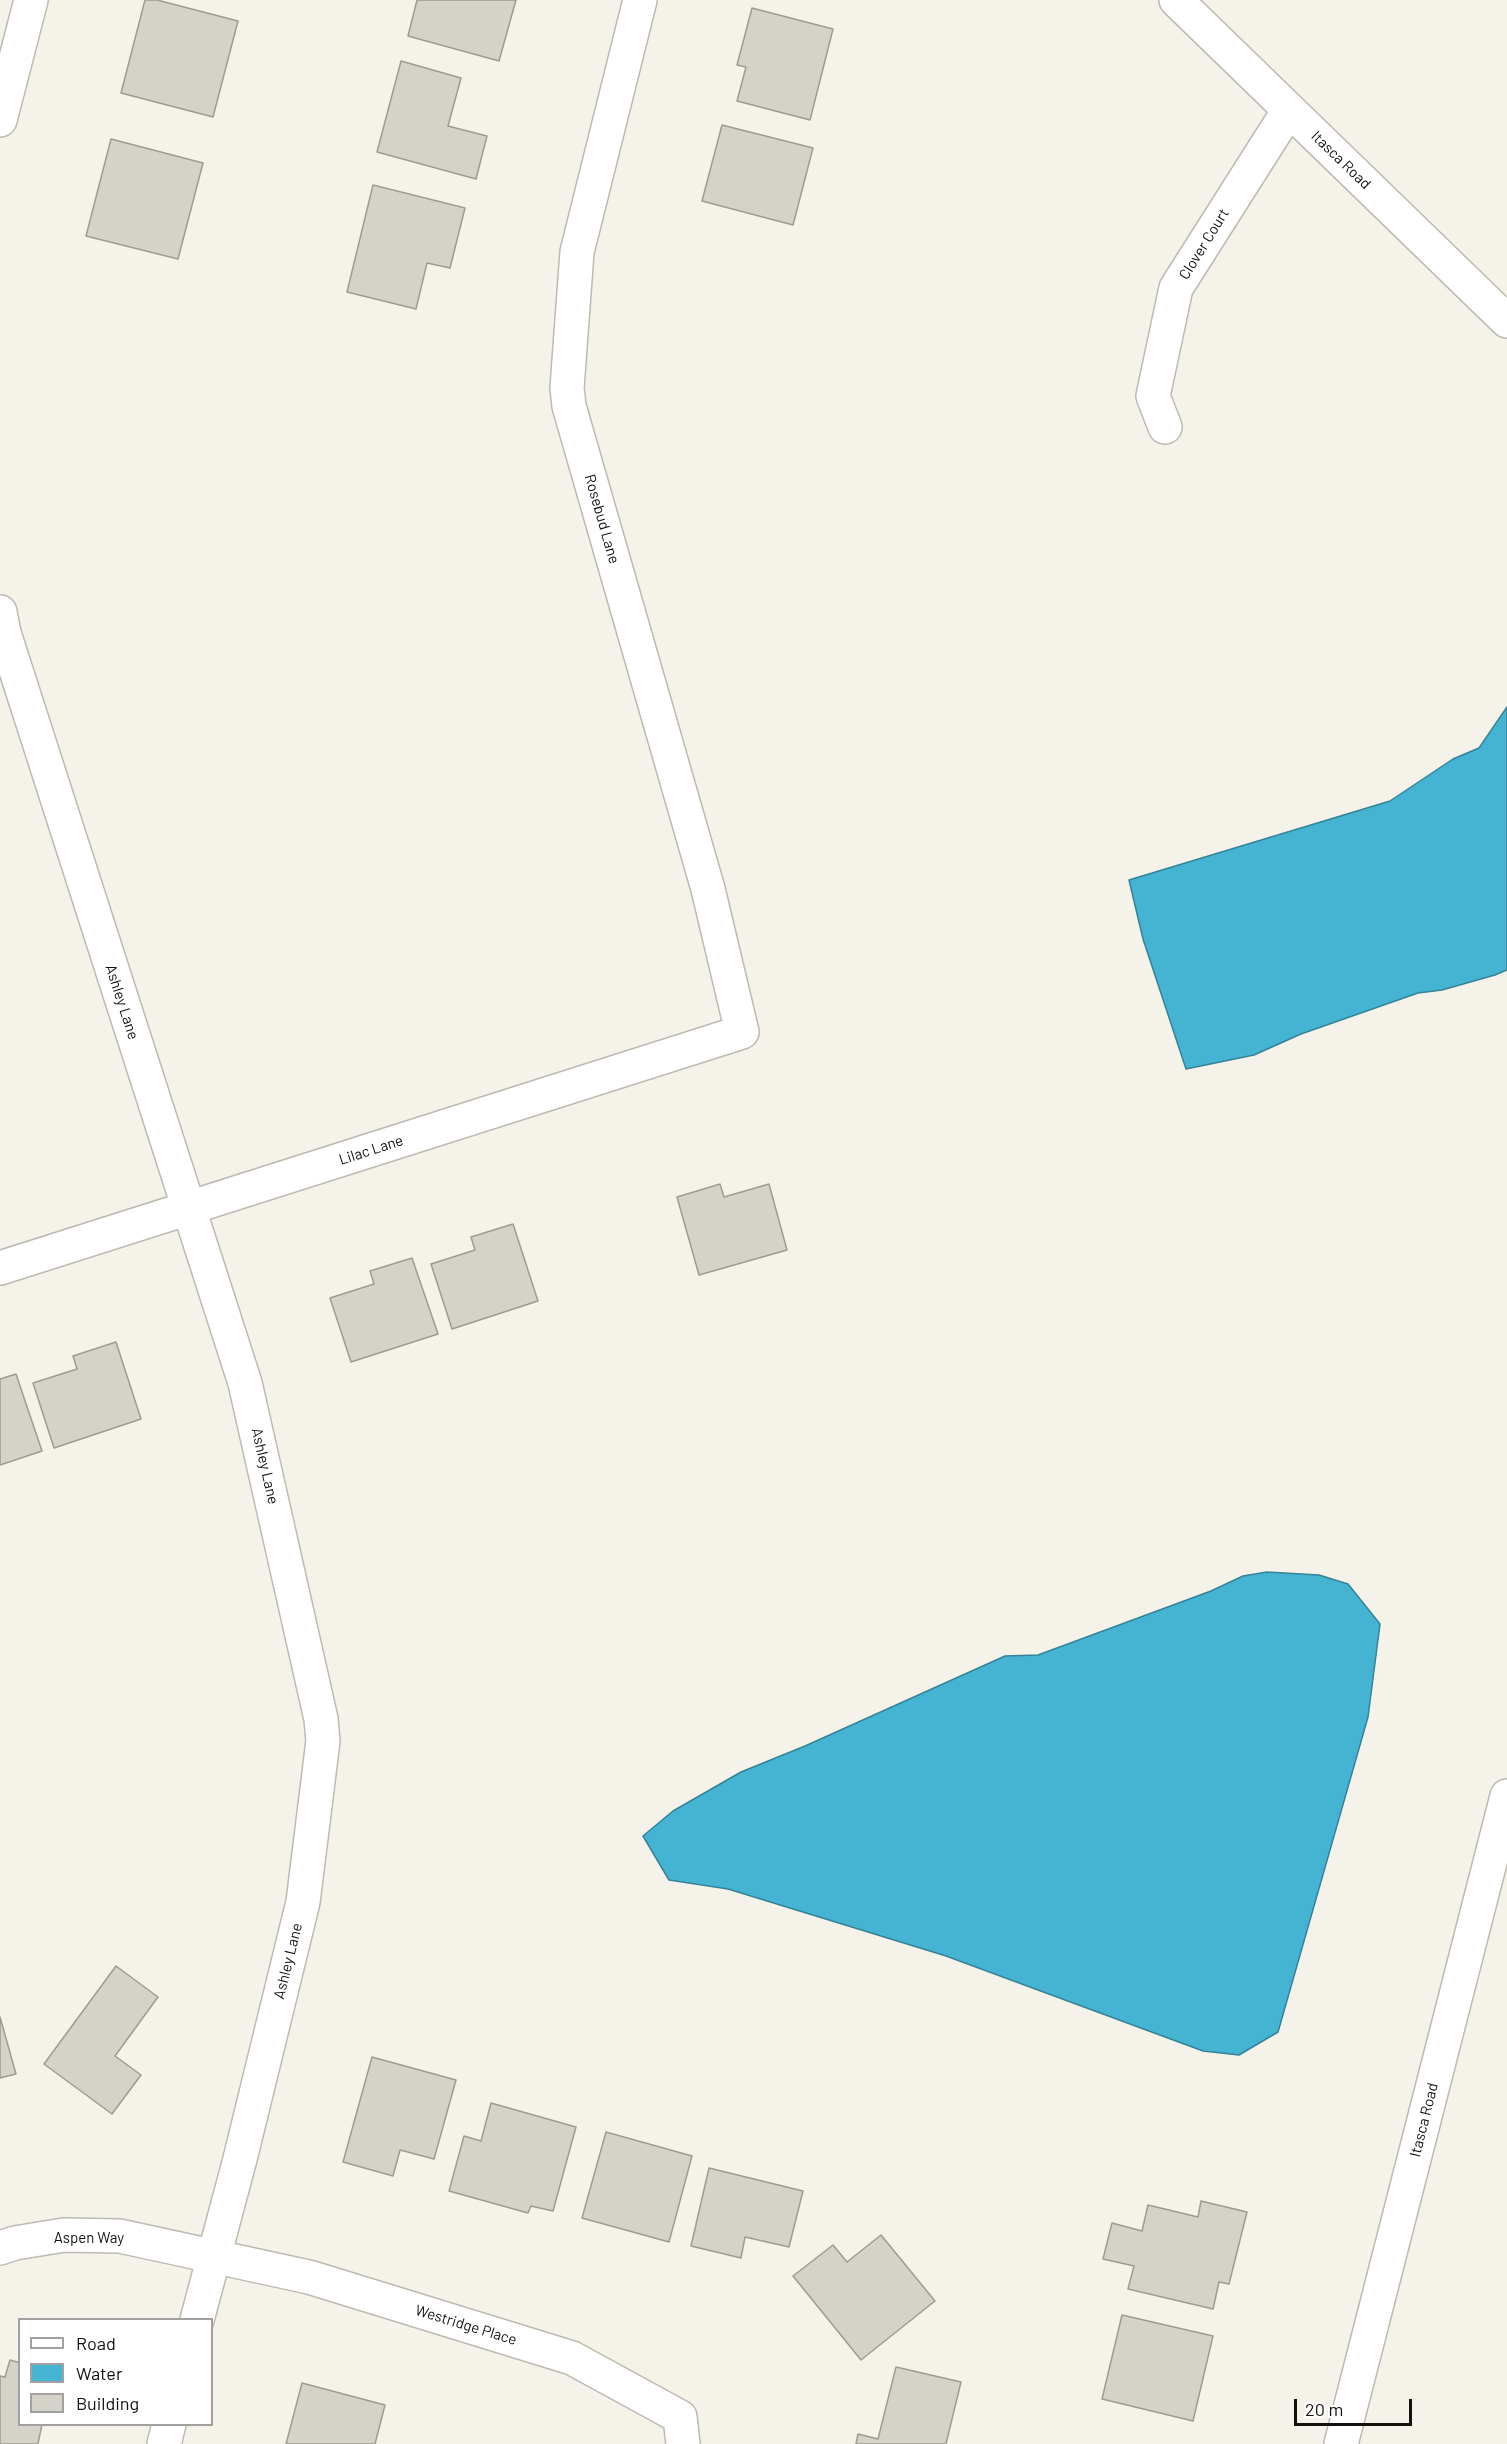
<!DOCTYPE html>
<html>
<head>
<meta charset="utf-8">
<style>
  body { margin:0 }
  #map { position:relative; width:1507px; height:2444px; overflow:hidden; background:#f5f2ea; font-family:Barlow,sans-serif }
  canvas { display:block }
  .legend { position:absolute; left:18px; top:2318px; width:195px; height:108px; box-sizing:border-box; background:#fff; border:2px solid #a0a09f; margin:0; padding:8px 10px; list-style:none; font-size:18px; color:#12110e }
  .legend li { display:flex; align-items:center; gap:12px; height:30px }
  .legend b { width:30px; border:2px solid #a0a09f }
  .scale { position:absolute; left:1294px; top:2399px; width:118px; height:27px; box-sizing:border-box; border:3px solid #12110e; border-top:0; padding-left:8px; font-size:18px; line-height:21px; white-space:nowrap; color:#12110e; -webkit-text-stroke:4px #fff; paint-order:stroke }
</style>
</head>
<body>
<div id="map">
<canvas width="1507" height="2444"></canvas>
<ul class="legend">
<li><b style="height:8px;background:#fff"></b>Road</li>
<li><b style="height:16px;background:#44b4d2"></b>Water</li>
<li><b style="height:16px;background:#d5d2ca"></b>Building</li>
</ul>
<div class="scale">20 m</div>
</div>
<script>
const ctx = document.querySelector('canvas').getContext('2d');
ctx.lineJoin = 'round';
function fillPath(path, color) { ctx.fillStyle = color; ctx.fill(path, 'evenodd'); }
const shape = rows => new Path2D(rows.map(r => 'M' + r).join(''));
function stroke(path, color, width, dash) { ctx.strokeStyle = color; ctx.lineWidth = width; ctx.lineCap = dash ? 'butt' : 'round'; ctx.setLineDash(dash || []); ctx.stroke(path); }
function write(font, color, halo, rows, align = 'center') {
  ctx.font = font + ' Barlow,sans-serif'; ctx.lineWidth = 6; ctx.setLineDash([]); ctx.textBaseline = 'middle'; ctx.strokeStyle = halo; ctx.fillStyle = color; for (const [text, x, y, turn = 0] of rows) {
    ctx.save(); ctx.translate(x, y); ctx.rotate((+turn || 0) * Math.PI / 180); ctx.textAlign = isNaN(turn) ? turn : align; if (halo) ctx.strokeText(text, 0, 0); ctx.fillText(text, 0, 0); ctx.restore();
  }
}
const water = shape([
  [1507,707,1507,970,1495,975,1442,990,1418,993,1301,1034,1254,1055,1186,1069,1143,939,1129,880,1390,801,1453,759,1479,748,1507,707],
  [1267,1572,1319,1575,1348,1584,1380,1624,1368,1717,1278,2032,1239,2055,1203,2051,946,1956,728,1889,669,1880,643,1836,673,1811,741,1772,805,1746,1005,1656,1038,1655,1211,1591,1243,1576,1267,1572]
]);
fillPath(water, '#44b4d2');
stroke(water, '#358397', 1.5);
const building = shape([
  [145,0,157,0,238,21,213,117,121,93,145,0],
  [417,0,516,0,499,61,408,36,417,0],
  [752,8,833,29,810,120,737,101,746,67,737,65,752,8],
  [401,61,461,78,448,126,487,136,476,179,377,152,401,61],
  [722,125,813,148,793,225,702,201,722,125],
  [111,139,203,163,178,259,86,236,111,139],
  [373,185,465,208,450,268,427,263,416,309,347,292,373,185],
  [720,1184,724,1197,769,1184,787,1250,699,1275,677,1197,720,1184],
  [513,1224,538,1301,452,1329,431,1264,475,1250,471,1237,513,1224],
  [412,1258,438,1334,351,1362,330,1298,374,1284,370,1271,412,1258],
  [116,1342,141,1419,54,1448,33,1383,77,1369,73,1356,116,1342],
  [16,1374,42,1451,0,1465,0,1379,16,1374],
  [116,1966,158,1997,115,2056,141,2075,112,2114,44,2064,116,1966],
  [0,2017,16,2074,0,2078,0,2017],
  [372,2057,456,2080,434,2159,400,2150,393,2176,343,2162,372,2057],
  [491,2103,576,2127,553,2211,531,2206,528,2213,449,2191,464,2136,481,2141,491,2103],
  [606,2132,692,2156,669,2242,582,2218,606,2132],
  [709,2168,803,2191,789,2247,745,2237,741,2258,691,2246,709,2168],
  [1201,2201,1247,2212,1229,2284,1219,2282,1213,2309,1128,2289,1134,2266,1103,2259,1112,2223,1142,2231,1148,2205,1198,2217,1201,2201],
  [881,2235,935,2301,861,2360,793,2276,833,2245,847,2262,881,2235],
  [1122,2315,1213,2336,1193,2421,1102,2399,1122,2315],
  [10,2360,20,2363,20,2424,42,2424,38,2444,0,2444,0,2376,5,2377,10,2360],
  [896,2367,961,2382,946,2444,856,2444,858,2434,878,2439,896,2367],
  [302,2383,385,2405,375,2444,286,2444,302,2383]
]);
fillPath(building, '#d5d2ca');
stroke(building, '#9e9b93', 1.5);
const minor = shape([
  [1176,0,1507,321],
  [0,120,31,0],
  [1165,427,1153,396,1176,288,1289,110],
  [0,612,4,633,245,1383,321,1719,323,1741,303,1902,240,2159,197,2320],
  [0,1268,742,1032,708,889,569,406,567,388,577,252,640,0],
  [0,2248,15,2243,64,2235,120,2236,309,2277,572,2358,680,2417,683,2444],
  [164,2444,169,2424],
  [1341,2444,1507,1796]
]);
stroke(minor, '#bdbab2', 36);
stroke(minor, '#fff', 33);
write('15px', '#12110e', '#fff', [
  ["Itasca Road",1341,160,44],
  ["Clover Court",1204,244,-58],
  ["Rosebud Lane",602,519,74],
  ["Ashley Lane",122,1002,72],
  ["Lilac Lane",371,1150,-18],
  ["Ashley Lane",265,1466,77],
  ["Ashley Lane",288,1961,-76],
  ["Itasca Road",1424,2120,-76],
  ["Aspen Way",89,2238],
  ["Westridge Place",466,2325,17]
]);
</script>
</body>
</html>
